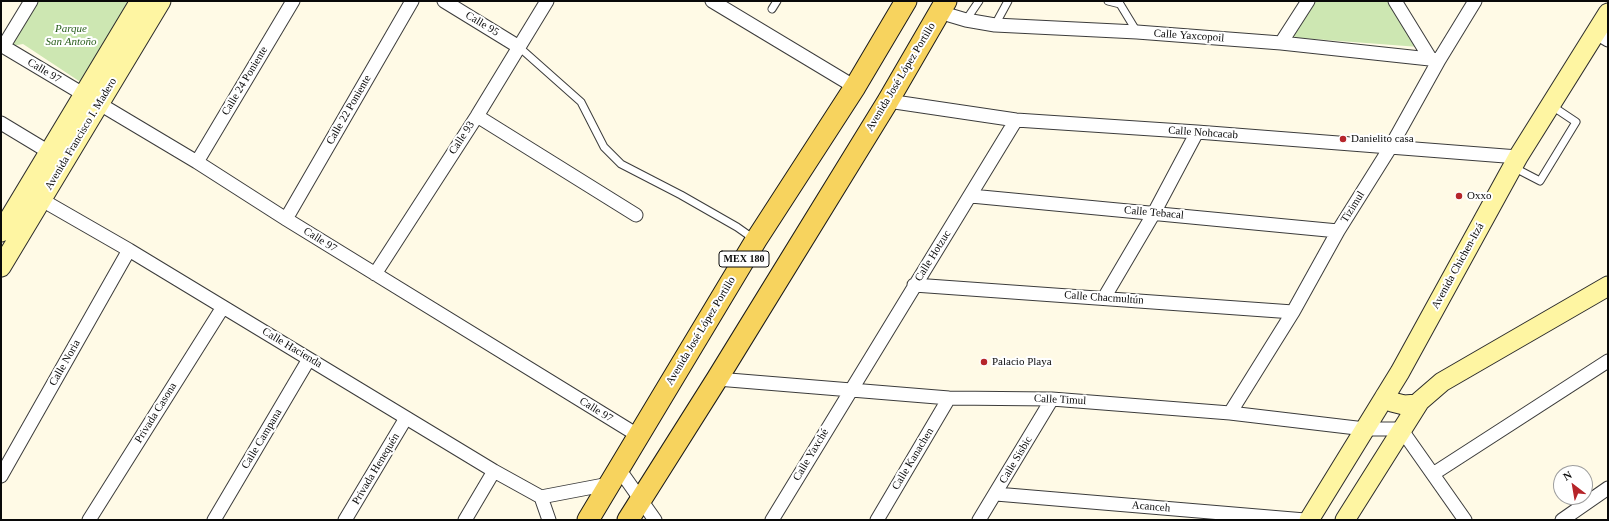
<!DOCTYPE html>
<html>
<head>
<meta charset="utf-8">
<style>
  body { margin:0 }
  #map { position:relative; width:1609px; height:521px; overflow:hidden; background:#fffae6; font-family:Georgia,serif }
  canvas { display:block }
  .frame { position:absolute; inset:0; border:2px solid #090909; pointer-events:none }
  .north { position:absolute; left:1553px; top:465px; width:40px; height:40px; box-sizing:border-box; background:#fff; border:1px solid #9d9d9d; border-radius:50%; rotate:329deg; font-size:11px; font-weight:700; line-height:16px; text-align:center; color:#090909 }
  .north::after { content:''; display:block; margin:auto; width:14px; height:18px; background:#b6252a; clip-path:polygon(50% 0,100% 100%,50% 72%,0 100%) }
</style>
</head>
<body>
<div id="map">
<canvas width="1609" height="521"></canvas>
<div class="frame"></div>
<div class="north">N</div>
</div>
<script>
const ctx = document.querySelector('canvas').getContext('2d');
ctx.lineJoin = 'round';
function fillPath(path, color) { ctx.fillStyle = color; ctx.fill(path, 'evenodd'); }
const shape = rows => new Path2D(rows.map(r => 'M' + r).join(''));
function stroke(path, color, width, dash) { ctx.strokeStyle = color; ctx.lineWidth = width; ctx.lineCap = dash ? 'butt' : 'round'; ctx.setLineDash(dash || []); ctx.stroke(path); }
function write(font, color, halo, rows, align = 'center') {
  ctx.font = font + ' Georgia,serif'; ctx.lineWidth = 4; ctx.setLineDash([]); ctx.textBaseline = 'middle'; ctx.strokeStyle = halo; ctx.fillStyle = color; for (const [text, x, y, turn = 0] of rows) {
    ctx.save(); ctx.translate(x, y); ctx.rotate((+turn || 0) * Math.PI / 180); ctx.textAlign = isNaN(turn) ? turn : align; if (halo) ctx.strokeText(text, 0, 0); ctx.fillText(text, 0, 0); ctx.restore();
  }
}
fillPath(shape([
  [33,1,131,1,82,83,23,44,5,47],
  [1314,1,1390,1,1419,47,1287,37]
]), '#cde7b2');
const service = shape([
  [1108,1,1120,4,1137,32],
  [772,9,777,1],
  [966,20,979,1],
  [995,25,1008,1],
  [519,47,581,102,604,147,621,164,681,195,737,227,754,239],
  [1513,167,1540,181,1576,122,1552,106]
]);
const minor = shape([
  [444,1,519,47],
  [712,1,855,87],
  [1395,1,1430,58],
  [939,12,966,20,995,25,1137,32,1281,43,1439,60],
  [1596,33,1608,40],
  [1281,43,1308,1],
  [1,45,197,162,286,219,639,436],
  [3,47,31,1],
  [888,101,1016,120,1197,132,1518,157],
  [477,116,636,215],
  [1,123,49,152],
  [197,162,293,1],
  [971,196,1338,231],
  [42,200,129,250,494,471,541,497,609,484],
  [286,219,412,1],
  [375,274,477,116,547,1],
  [914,285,1293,312],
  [1104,298,1154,213,1197,132],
  [717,379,949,398,1052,399,1230,413,1365,429,1401,429,1465,520],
  [1230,413,1293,312,1338,231,1390,148,1439,60,1475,1],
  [619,469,655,520],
  [1433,474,1608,361],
  [1,476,129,250],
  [996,494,1305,520],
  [541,497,549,520],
  [89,520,223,307],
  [214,520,309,359],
  [345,520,406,418],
  [465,520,494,471],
  [772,520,1016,120],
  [877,520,949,398],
  [979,520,1052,399],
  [1562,520,1608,488]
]);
const secondary = shape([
  [1,232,140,1],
  [1,267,161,1],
  [1385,396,1392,402,1404,405,1418,404],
  [1309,520,1400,372,1518,157,1608,13],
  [1345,520,1420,401,1442,382,1608,286]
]);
const primary = shape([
  [588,520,756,240,855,87,906,1],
  [628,520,717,379,888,101,946,1]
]);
stroke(service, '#3c3c3c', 9);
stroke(minor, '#3c3c3c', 15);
stroke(secondary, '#2b2b2b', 21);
stroke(primary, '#1a1a1a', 23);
stroke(service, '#fff', 7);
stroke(minor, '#fff', 13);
stroke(secondary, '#fef5a2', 19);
stroke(primary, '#f7d35e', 21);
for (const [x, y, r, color] of [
  [1343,139,4,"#b6252a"],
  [1459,196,4,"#b6252a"],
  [984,362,4,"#b6252a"]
]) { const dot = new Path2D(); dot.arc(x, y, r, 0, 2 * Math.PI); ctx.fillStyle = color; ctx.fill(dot); stroke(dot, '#fff', 1.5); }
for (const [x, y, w] of [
  [744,259,50]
]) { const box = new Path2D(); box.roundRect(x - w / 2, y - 8, w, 16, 3); ctx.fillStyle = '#fff'; ctx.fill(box); stroke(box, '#090909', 1); }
write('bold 10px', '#090909', null, [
  ["MEX 180",744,259]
]);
write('11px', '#090909', '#fff', [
  ["Calle 95",482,24,31],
  ["Calle Yaxcopoil",1189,36,4],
  ["Calle 97",44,71,31],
  ["Avenida José López Portillo",901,77,-59],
  ["Calle 24 Poniente",245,81,-59],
  ["Calle 22 Poniente",349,110,-60],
  ["Calle Nohcacab",1203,133,4],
  ["Avenida Francisco I. Madero",81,134,-59],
  ["Calle 93",462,138,-57],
  ["Tizimul",1353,207,-58],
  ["Calle Tebacal",1154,213,5],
  ["Calle 97",320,240,32],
  ["Calle Hotzuc",933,256,-58],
  ["Avenida Chichen-Itzá",1458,266,-61],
  ["Calle Chacmultún",1104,298,4],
  ["Avenida José López Portillo",701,331,-59],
  ["Calle Hacienda",292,348,31],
  ["Calle Noria",65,363,-60],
  ["Calle Timul",1060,400,3],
  ["Calle 97",596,410,32],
  ["Privada Casona",156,413,-58],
  ["Calle Campana",262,439,-59],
  ["Calle Yaxché",811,455,-59],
  ["Calle Kanachen",913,459,-59],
  ["Calle Sisbic",1016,460,-59],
  ["Privada Henequén",376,469,-59],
  ["Acanceh",1151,507,5]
]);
write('italic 11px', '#295e1c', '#fff', [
  ["Parque",71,29],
  ["San Antoño",71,42]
]);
write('11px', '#090909', '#fff', [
  ["Danielito casa",1351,139],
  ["Oxxo",1467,196],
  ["Palacio Playa",992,362]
], 'left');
</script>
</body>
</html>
